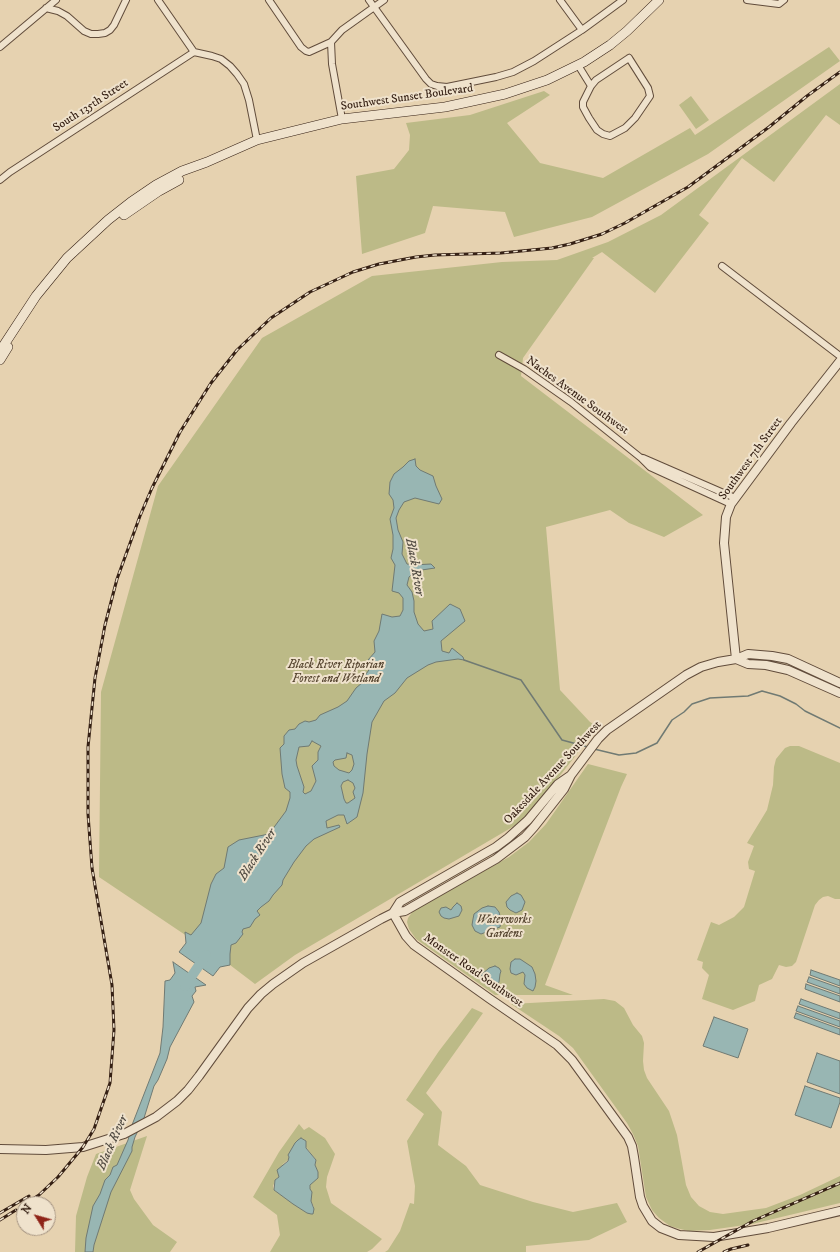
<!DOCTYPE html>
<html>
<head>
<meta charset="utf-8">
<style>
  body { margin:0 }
  #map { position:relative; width:840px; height:1252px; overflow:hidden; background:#e6d2b0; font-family:"IM FELL DW Pica",serif }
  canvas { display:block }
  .north { position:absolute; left:16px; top:1196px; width:40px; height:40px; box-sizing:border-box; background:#efe2cc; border:1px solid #a59482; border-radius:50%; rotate:307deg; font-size:11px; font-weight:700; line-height:16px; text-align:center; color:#352014 }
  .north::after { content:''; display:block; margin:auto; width:14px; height:18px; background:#8f2418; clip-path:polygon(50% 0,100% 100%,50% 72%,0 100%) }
</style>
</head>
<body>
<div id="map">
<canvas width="840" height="1252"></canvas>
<div class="north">N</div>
</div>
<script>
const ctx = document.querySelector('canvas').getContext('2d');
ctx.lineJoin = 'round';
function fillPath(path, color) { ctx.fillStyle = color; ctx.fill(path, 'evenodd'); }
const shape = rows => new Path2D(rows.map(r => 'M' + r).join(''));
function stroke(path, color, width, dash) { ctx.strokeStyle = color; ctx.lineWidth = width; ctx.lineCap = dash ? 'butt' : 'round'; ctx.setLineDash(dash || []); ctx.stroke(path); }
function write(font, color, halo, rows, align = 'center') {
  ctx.font = font + ' "IM FELL DW Pica",serif'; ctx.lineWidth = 4; ctx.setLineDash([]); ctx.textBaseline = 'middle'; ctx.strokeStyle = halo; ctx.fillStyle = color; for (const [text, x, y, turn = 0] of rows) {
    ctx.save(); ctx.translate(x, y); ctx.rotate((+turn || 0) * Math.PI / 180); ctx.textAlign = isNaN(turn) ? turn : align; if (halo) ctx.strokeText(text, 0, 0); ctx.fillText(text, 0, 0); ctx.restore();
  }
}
fillPath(shape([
  [829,47,840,61,708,154,592,217,514,237,505,212,433,206,425,233,362,254,356,176,394,169,409,150,410,135,406,123,470,115,544,91,550,95,507,123,540,163,603,178,690,128,695,135],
  [840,84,840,125,826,115,774,182,742,158,699,215,709,223,655,293,602,252,592,258,594,258,523,358,521,376,703,515,664,537,629,523,610,510,546,527,560,690,590,722,598,727,526,819,295,955,255,984,230,965,99,877,101,692,158,486,262,338,372,276,502,262,557,260,608,242,661,215],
  [691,96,709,120,696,129,679,105],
  [790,746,799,746,840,763,840,899,835,899,828,896,823,897,819,900,815,905,796,962,792,966,786,967,779,965,772,979,759,985,755,1001,733,1010,702,999,709,975,702,968,703,962,697,960,711,922,719,925,734,917,744,907,755,871,749,869,748,862,754,846,747,843,767,810,773,785,774,767,776,759,785,748],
  [588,764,627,774,621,787,545,985,573,995,495,995,416,939,409,929,407,922,408,918,413,911,509,857,529,842,546,824],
  [604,999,615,1001,624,1008,633,1025,642,1036,644,1043,643,1061,644,1070,647,1078,669,1111,677,1135,686,1185,691,1197,699,1206,710,1212,723,1214,766,1208,800,1195,840,1176,840,1203,752,1224,710,1230,689,1231,680,1229,670,1226,659,1218,652,1210,646,1197,638,1146,633,1134,627,1123,573,1048,559,1036,511,1004],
  [472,1008,483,1013,426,1093,442,1112,438,1145,466,1166,480,1185,533,1202,573,1212,617,1203,627,1222,589,1240,526,1246,526,1252,385,1252,388,1250,400,1231,410,1203,414,1204,415,1186,407,1141,424,1114,406,1100,439,1051],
  [299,1124,304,1130,309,1127,325,1138,335,1154,327,1177,326,1187,331,1203,382,1239,372,1249,367,1252,270,1252,280,1235,277,1215,253,1197,279,1152],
  [301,1138,306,1141,306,1147,316,1160,315,1165,318,1172,318,1178,311,1183,310,1187,311,1201,314,1207,307,1213,274,1190,273,1186,276,1179,279,1177,278,1174,283,1164,289,1159,289,1157,288,1155,298,1140],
  [147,1136,130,1190,134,1199,153,1225,177,1242,170,1252,75,1252,76,1216,87,1177,96,1154]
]), '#bcba87');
const water = shape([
  [415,459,416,466,420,470,433,476,436,486,442,499,439,504,415,498,404,502,399,510,396,518,398,530,403,542,402,554,407,564,413,565,431,564,435,568,415,571,409,577,407,585,412,592,414,601,414,612,418,624,424,631,433,629,432,621,450,604,460,609,465,621,441,641,442,651,449,653,452,648,463,657,464,660,458,659,436,662,428,665,407,678,395,693,384,701,372,722,367,754,363,793,357,817,347,824,344,815,338,815,326,821,327,828,339,825,340,827,314,839,306,846,294,862,283,880,282,885,273,895,269,901,261,907,257,911,260,915,255,919,250,927,243,929,242,932,243,934,236,943,231,945,230,954,230,965,220,967,213,976,179,952,186,943,185,932,191,935,201,923,211,884,216,874,224,868,228,847,239,840,269,834,286,811,290,798,290,792,285,788,282,774,280,748,284,744,284,736,289,730,295,729,299,724,305,721,309,722,316,720,320,715,338,707,347,701,356,688,363,682,364,677,371,667,368,660,375,652,374,641,379,631,382,614,392,617,400,616,403,610,403,598,399,593,392,591,395,565,391,558,393,549,393,535,390,519,394,508,393,500,389,494,390,482,394,474,403,467,409,461,415,459],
  [312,741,321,746,318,752,318,760,312,766,316,781,311,791,305,794,303,792,304,787,297,766,296,760,299,747,309,746,312,741],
  [347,753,352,755,354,764,352,770,349,773,339,770,334,766,333,762,335,760,346,758,347,753],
  [348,780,353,783,355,788,353,792,355,798,348,803,346,803,344,799,341,786,343,782,348,780],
  [517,893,521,895,525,902,522,910,516,913,510,910,507,907,506,902,511,896,517,893],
  [457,903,461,906,462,910,459,916,449,919,444,918,441,916,439,912,441,908,446,907,451,910,453,907,457,903],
  [488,906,495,907,499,912,501,920,500,927,481,934,475,931,472,925,473,919,474,914,482,908,488,906],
  [515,959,520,959,532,967,535,974,536,981,535,987,533,991,527,988,524,984,525,975,523,972,516,975,511,973,510,969,511,962,515,959],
  [173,962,206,985,195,987,196,991,192,996,194,1002,170,1047,167,1059,158,1080,154,1086,144,1118,135,1137,132,1147,132,1151,111,1192,94,1245,93,1252,85,1252,86,1238,93,1206,100,1194,105,1180,110,1175,113,1167,117,1165,128,1140,132,1125,160,1053,163,1027,165,981,170,980,175,973,173,962],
  [495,966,499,968,501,971,500,974,499,982,498,984,496,984,488,982,483,978,481,975,489,968,495,966],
  [811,970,840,980,840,986,810,975,811,970],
  [809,977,840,988,840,994,807,982,809,977],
  [806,984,840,996,840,1002,805,989,806,984],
  [801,999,840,1013,840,1019,799,1004,801,999],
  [798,1006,840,1021,840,1027,796,1011,798,1006],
  [796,1013,840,1029,840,1035,794,1018,796,1013],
  [714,1017,748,1029,738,1058,703,1046,714,1017],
  [817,1053,840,1061,840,1094,807,1082,817,1053],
  [805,1086,840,1098,840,1102,831,1128,795,1115,805,1086],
  [301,1138,306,1141,306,1148,316,1160,315,1165,318,1172,318,1178,310,1185,310,1189,312,1192,311,1201,314,1209,313,1214,311,1214,307,1213,293,1204,274,1190,275,1180,279,1177,277,1170,288,1161,289,1157,288,1155,295,1143,298,1140,301,1138]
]);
fillPath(water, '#98b6b3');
stroke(water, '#707a73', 1);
stroke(shape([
  [464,660,521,680,562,740,588,747],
  [594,749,619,755,636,753,657,743,672,720,684,712,692,704,710,698,748,696,762,691,780,696,796,704,805,711,840,728]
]), '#707a73', 1.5);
stroke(shape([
  [185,986,206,955]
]), '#98b6b3', 10);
const minor = shape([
  [158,0,194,52,212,56,221,59,230,66,237,74,244,84,249,100,257,140],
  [269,0,301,47,306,51,309,52,331,42,342,30,384,0],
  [369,0,426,79,431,84,437,86,447,87,496,77,513,72,534,61,582,30,623,0],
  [560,0,582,30],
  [747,0,779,4,784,0],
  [46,8,58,11,67,16,84,31,91,34,98,34,105,33,110,30,114,25,126,0],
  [331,42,332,64,342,119],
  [0,47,56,0],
  [629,58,648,88,650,96,635,118,625,128,610,136,603,134,597,130,589,118,583,107,583,102,591,86,596,80,629,58],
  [578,65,591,86],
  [0,180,10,172,194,52],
  [722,266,840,356],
  [499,355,524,369,571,402,641,458,650,467,731,504],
  [643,458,735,498]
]);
const tertiary = shape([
  [736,659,724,543,726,517,731,504,791,423,840,361],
  [736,659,748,664,766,665,788,670,840,693],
  [393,913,406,936,414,945,490,999,557,1045,572,1060,628,1137,632,1146,634,1157,640,1197,643,1206,652,1221,661,1228,679,1235,714,1237,768,1228,840,1211],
  [393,913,400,902,496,847,508,838,528,820,558,784,571,775,598,739,607,730,686,675,701,667,718,662,736,659,748,654,772,656,788,659,840,683],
  [0,1149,46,1150,83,1147,124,1134,156,1117,177,1101,188,1090,199,1076,248,1008,261,994,273,984,303,963,381,919,393,913,405,911,496,859,525,837,534,827,564,789,571,775]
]);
const secondary = shape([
  [124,215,159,191,179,180],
  [0,351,36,296,67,258,108,220,131,202,156,185,182,171,207,162,257,140,342,119,445,107,505,94,547,80,584,62,610,45,627,31,659,0],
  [0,360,8,347]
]);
stroke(minor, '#614c3b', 8);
stroke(tertiary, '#614c3b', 10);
stroke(secondary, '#352014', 10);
stroke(minor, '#efe2cc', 6);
stroke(tertiary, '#efe2cc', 8);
stroke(secondary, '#efe2cc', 9);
const rail = shape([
  [25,1204,39,1195,58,1177,83,1147,94,1129,110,1083,114,1030,112,985,92,868,88,814,88,747,95,678,105,625,117,579,140,516,152,488,180,432,211,383,237,350,271,318,310,292,353,272,379,264,416,257,435,255,501,253,552,248,570,244,602,234,625,223,688,187,769,127,807,96,840,72],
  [0,1213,29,1196],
  [0,1220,16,1210],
  [698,1252,753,1221,840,1183],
  [724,1252,731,1249,748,1245]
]);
stroke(rail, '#352014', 3);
stroke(rail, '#efe2cc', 1.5, [4.5]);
write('12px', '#352014', '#efe2cc', [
  ["Southwest Sunset Boulevard",407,98,-8],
  ["South 135th Street",91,106,-33],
  ["Naches Avenue Southwest",577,396,36],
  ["Southwest 7th Street",751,459,-54],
  ["Oakesdale Avenue Southwest",553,773,-47],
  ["Monster Road Southwest",473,971,35]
]);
write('italic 12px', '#574631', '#efe2cc', [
  ["Black River Riparian",336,666],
  ["Forest and Wetland",336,680],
  ["Waterworks",504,921],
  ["Gardens",504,935]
]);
write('italic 13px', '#534d44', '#efe2cc', [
  ["Black River",414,567,80],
  ["Black River",258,855,-57],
  ["Black River",113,1143,-66]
]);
</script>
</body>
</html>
